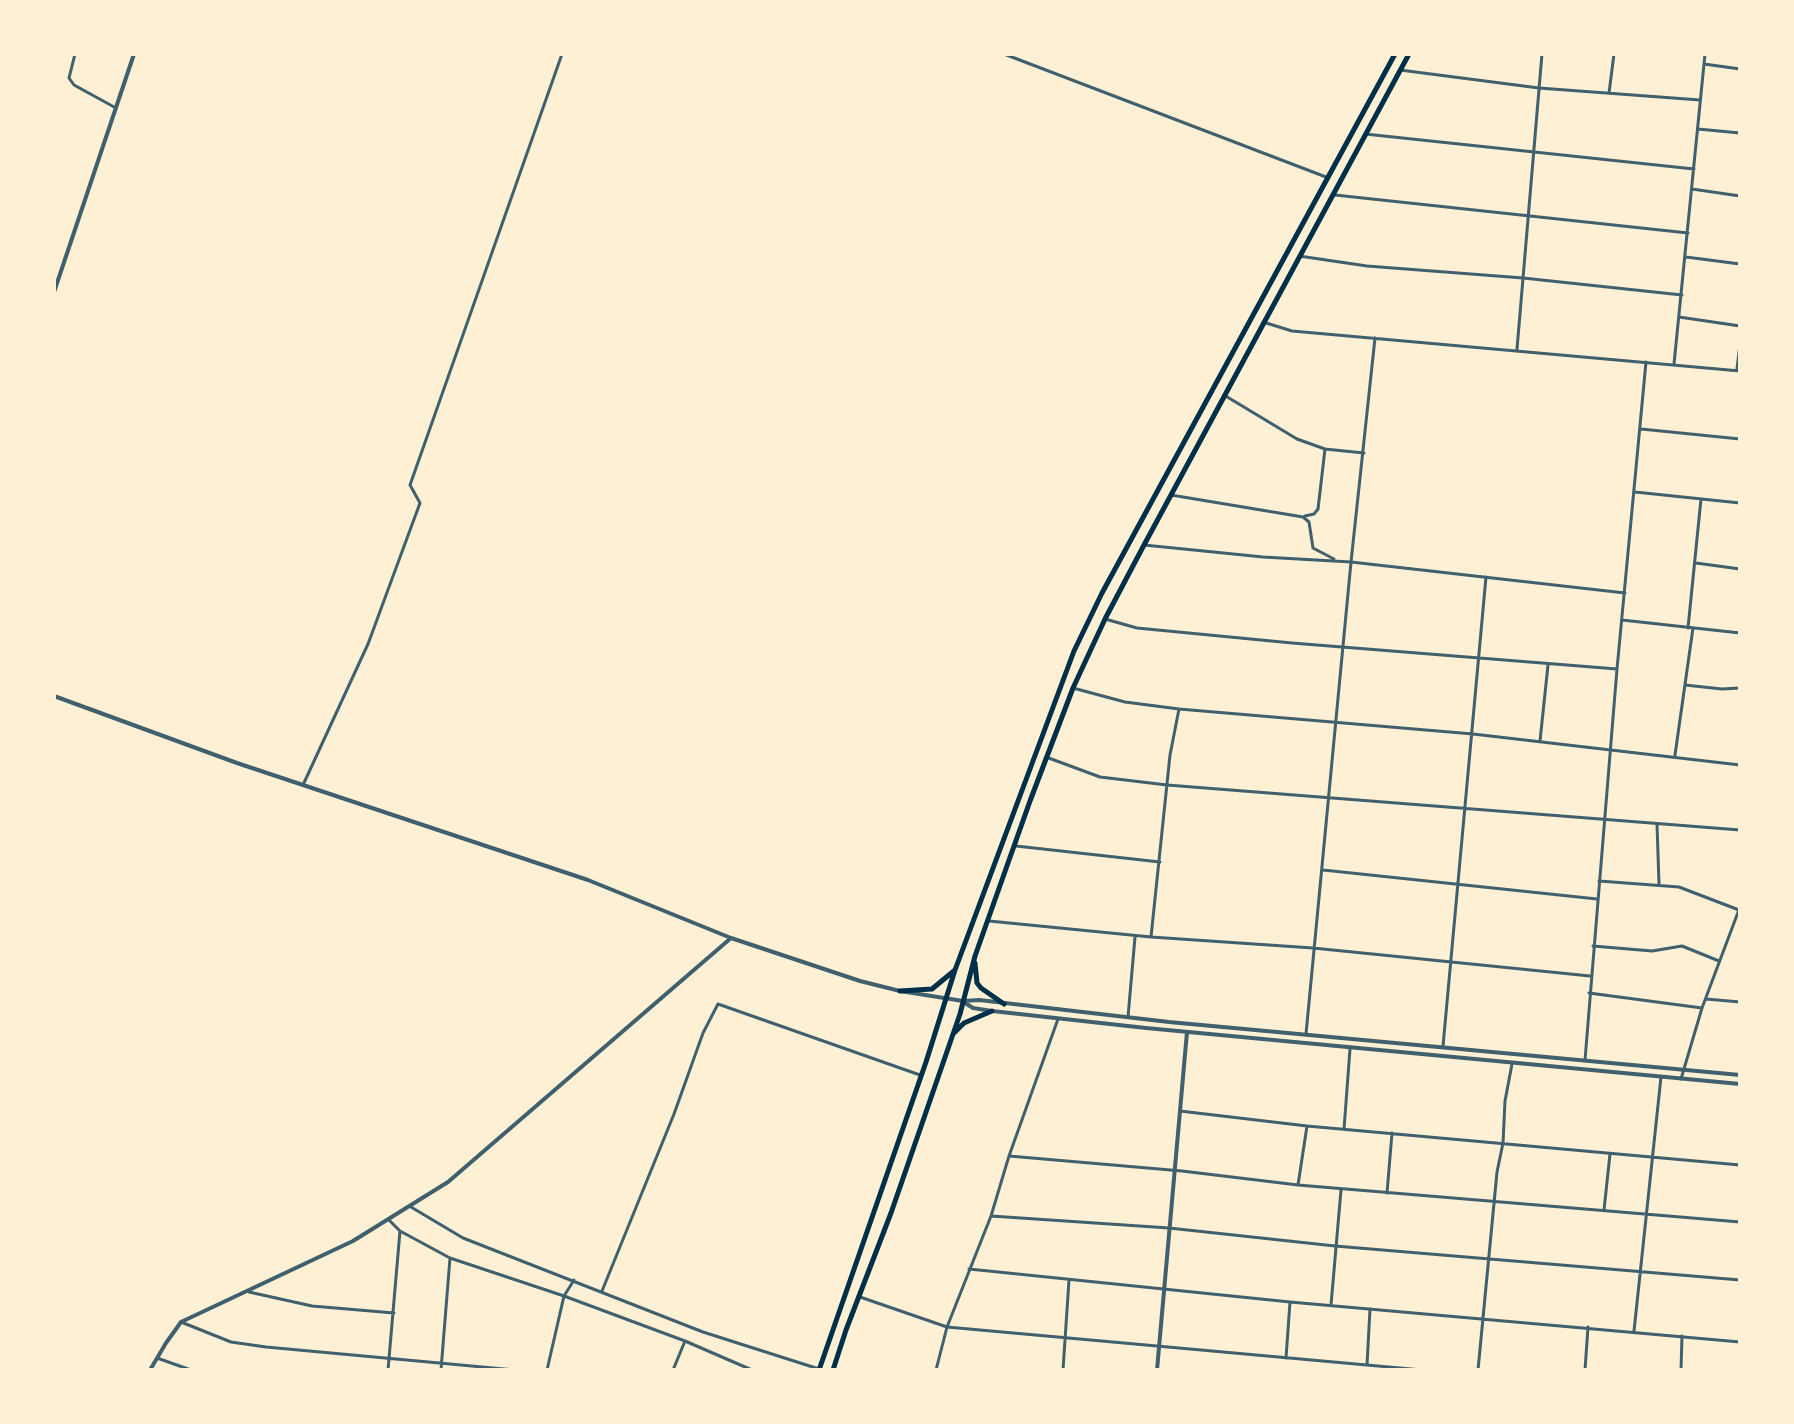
<!DOCTYPE html>
<html>
<head>
<meta charset="utf-8">
<style>
  body { margin:0 }
  #map { position:relative; width:1794px; height:1424px; overflow:hidden; background:#fdf0d5; font-family:Helvetica,sans-serif }
  canvas { display:block }
  .frame { position:absolute; inset:0; border:56px solid #fdf0d5; pointer-events:none }
</style>
</head>
<body>
<div id="map">
<canvas width="1794" height="1424"></canvas>
<div class="frame"></div>
</div>
<script>
const ctx = document.querySelector('canvas').getContext('2d');
ctx.lineJoin = 'round';
const shape = rows => new Path2D(rows.map(r => 'M' + r).join(''));
function stroke(path, color, width, dash) { ctx.strokeStyle = color; ctx.lineWidth = width; ctx.lineCap = dash ? 'butt' : 'round'; ctx.setLineDash(dash || []); ctx.stroke(path); }
stroke(shape([
  [75,54,69,78,74,85,116,108],
  [1004,54,1326,177],
  [1704,64,1740,69],
  [1400,70,1539,88,1700,100],
  [1609,93,1614,54],
  [1698,129,1740,133],
  [1365,134,1694,169],
  [1692,189,1740,196],
  [1335,195,1688,233],
  [1299,256,1367,266,1523,278,1682,295],
  [1686,257,1740,264],
  [1679,317,1740,326],
  [1263,322,1292,331,1740,371],
  [1375,338,1351,562,1625,593],
  [1517,349,1542,54],
  [1674,364,1705,54],
  [1737,369,1740,344],
  [1224,395,1297,439,1325,449,1364,453],
  [1641,429,1740,439],
  [1635,492,1740,503],
  [1171,495,1303,517,1309,522,1313,548,1334,559],
  [1305,516,1314,514,1318,509,1325,449],
  [1144,545,1263,557,1351,562,1306,1034],
  [1696,563,1740,569],
  [1105,619,1137,628,1292,643,1617,669],
  [1622,620,1740,633],
  [1688,628,1701,499],
  [1685,685,1722,689,1740,688],
  [1073,688,1125,702,1179,709,1473,734,1740,765],
  [1540,741,1548,665],
  [1675,755,1693,628],
  [1046,757,1100,777,1167,785,1740,830],
  [303,785,368,644,420,503,410,485,562,54],
  [1657,824,1659,884],
  [1016,846,1160,862],
  [1323,870,1597,899],
  [1599,881,1679,887,1739,910],
  [989,921,1151,937,1313,948,1590,976],
  [1151,937,1170,755,1179,709],
  [1593,946,1652,951,1682,946,1719,961],
  [1589,993,1702,1008],
  [1706,999,1740,1002],
  [1128,1017,1135,937],
  [1443,1046,1486,577],
  [1585,1060,1617,669,1646,362],
  [1681,1079,1702,1008,1740,907],
  [1180,1111,1307,1126,1740,1165],
  [1344,1129,1350,1049],
  [1009,1156,1182,1171,1298,1185,1740,1222],
  [1298,1185,1307,1126],
  [1387,1193,1392,1133],
  [411,1207,463,1238,703,1332,819,1369],
  [1604,1210,1610,1154],
  [991,1216,1169,1228,1335,1246,1740,1280],
  [388,1219,400,1231,450,1258,564,1296,685,1341,752,1370],
  [969,1269,1290,1302,1740,1342],
  [602,1291,674,1114,703,1033,718,1004,920,1075],
  [249,1292,312,1306,394,1313],
  [860,1297,947,1327,1422,1370],
  [1331,1305,1341,1190],
  [181,1322,231,1342,266,1347,515,1370],
  [1634,1331,1661,1077],
  [157,1358,191,1370],
  [1286,1358,1290,1302],
  [1367,1365,1370,1309],
  [388,1370,400,1231],
  [441,1370,450,1258],
  [547,1370,564,1296,574,1280],
  [673,1370,685,1341],
  [936,1370,947,1327,991,1216,1009,1156,1058,1019],
  [1063,1370,1069,1280],
  [1478,1370,1497,1172,1503,1143,1505,1101,1512,1064],
  [1585,1370,1588,1327],
  [1681,1370,1682,1336]
]), '#3f606c', 3);
stroke(shape([
  [54,292,134,54],
  [54,696,237,763,588,880,731,938,860,981,900,991,963,1001,979,1000,1169,1022,1740,1075],
  [965,1003,973,1008,992,1011,1146,1028,1740,1084],
  [150,1370,166,1343,181,1322,353,1241,448,1182,731,938],
  [1157,1370,1187,1032]
]), '#3f606c', 4);
stroke(shape([
  [975,963,977,983,981,988,1004,1004],
  [900,991,932,989,955,970],
  [953,1034,964,1023,992,1011],
  [819,1370,926,1062,955,970,1074,651,1102,593,1395,54],
  [833,1370,846,1330,891,1213,960,1014,975,956,1030,801,1073,688,1105,619,1144,545,1409,54]
]), '#003049', 5);
</script>
</body>
</html>
